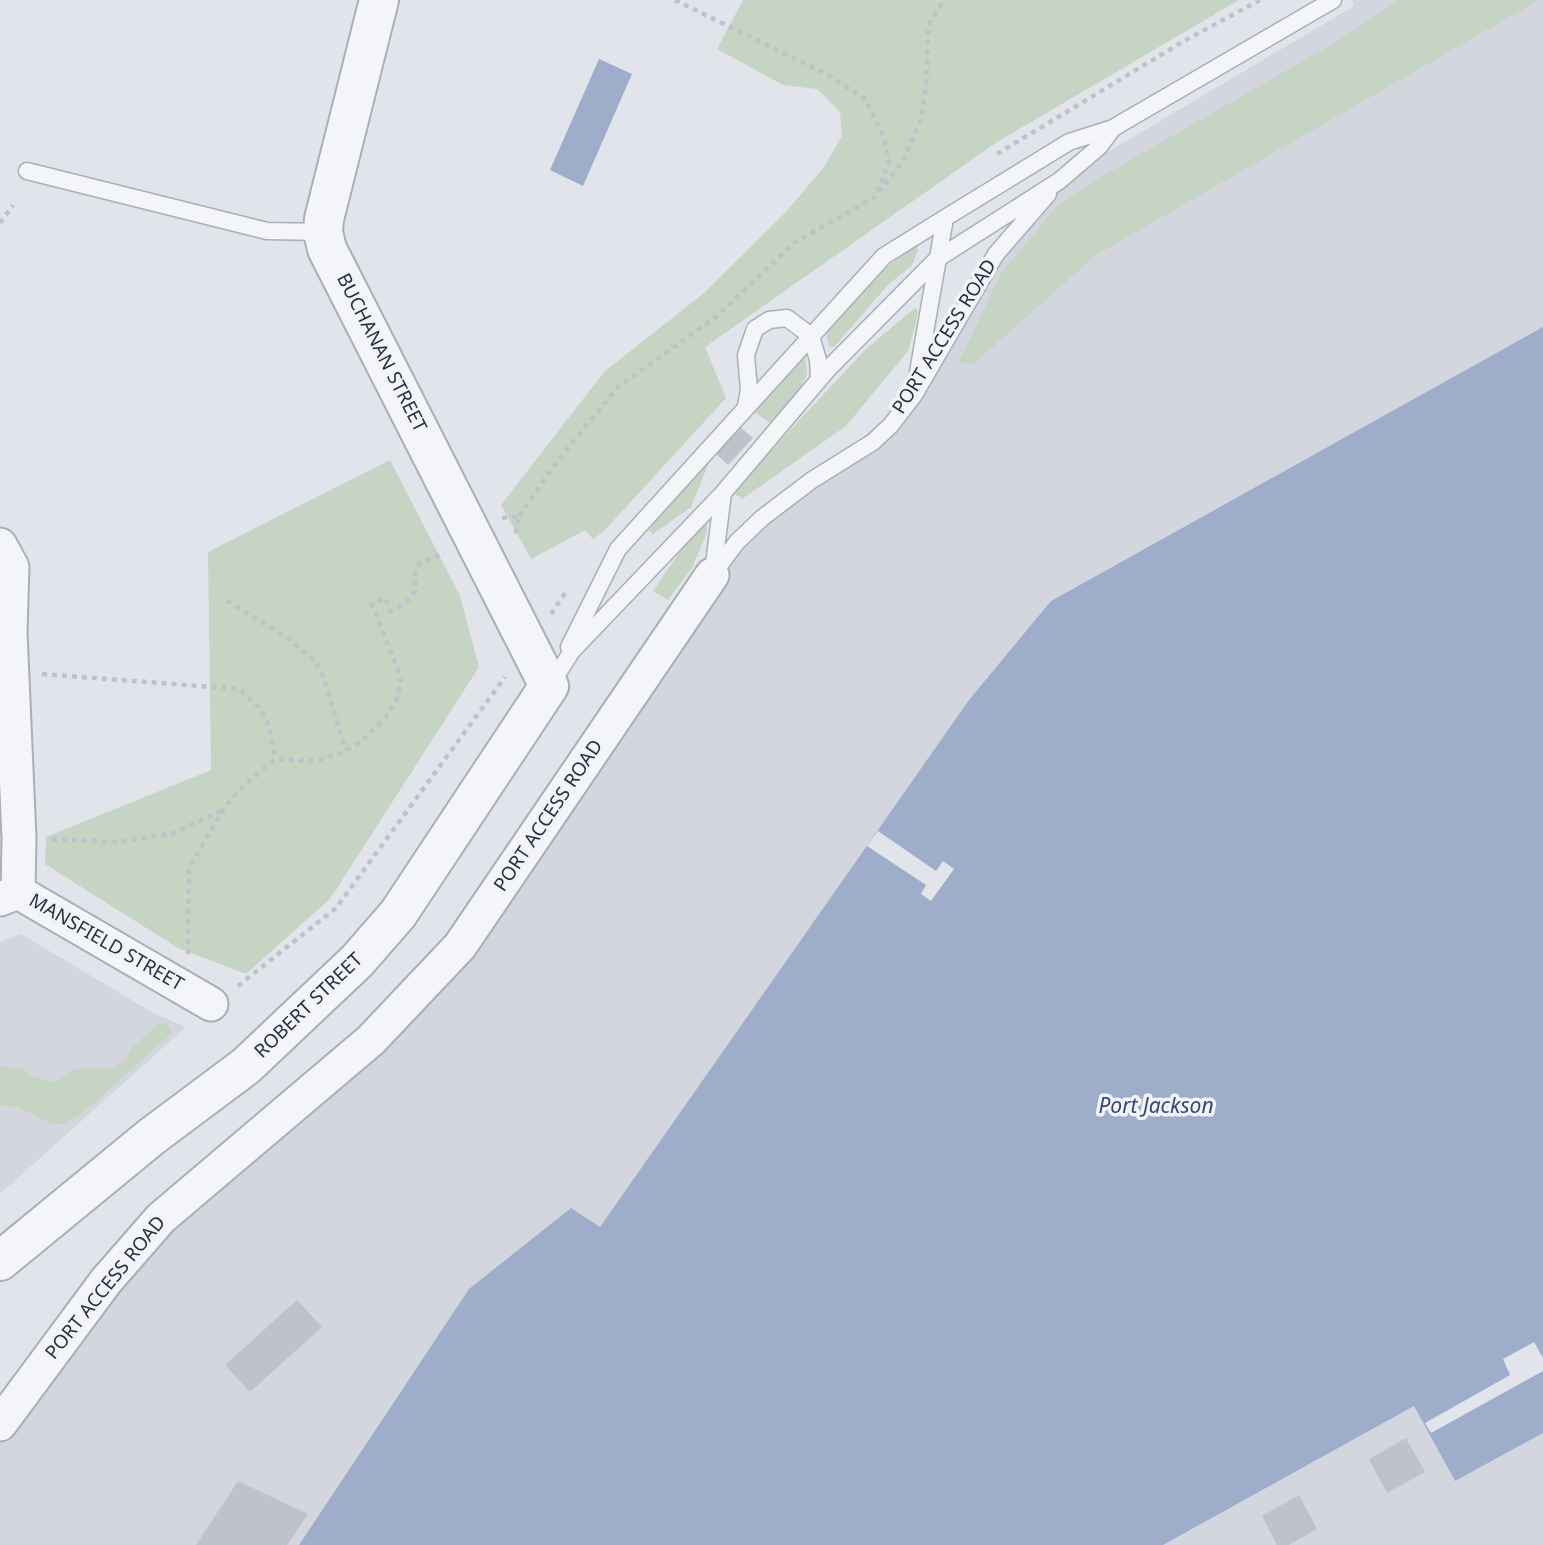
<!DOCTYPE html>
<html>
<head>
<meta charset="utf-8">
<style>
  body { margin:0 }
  canvas { display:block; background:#e1e4ea }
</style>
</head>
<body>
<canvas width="1543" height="1545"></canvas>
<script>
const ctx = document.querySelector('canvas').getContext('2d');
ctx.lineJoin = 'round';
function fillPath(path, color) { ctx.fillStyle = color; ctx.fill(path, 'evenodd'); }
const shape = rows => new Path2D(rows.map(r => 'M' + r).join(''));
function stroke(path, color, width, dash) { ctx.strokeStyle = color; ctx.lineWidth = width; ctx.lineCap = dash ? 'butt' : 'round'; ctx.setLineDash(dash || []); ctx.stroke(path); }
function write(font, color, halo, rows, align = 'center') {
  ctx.font = font + ' "Noto Sans",sans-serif'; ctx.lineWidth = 7; ctx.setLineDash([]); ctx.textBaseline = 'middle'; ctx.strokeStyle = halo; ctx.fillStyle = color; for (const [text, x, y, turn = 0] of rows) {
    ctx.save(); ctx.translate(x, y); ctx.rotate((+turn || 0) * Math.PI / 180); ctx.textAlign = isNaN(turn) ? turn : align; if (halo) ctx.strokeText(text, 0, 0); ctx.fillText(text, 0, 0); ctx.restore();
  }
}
fillPath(shape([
  [1352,0,1543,0,1543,327,1051,601,600,1228,469,1289,299,1545,0,1545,0,1424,106,1281,371,1040,737,542,891,425,996,254,1059,181,1354,6],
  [21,934,155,1014,186,1027,0,1194,0,942],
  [1414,1406,1455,1481,1543,1433,1543,1545,1163,1545]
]), '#d3d6df');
fillPath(shape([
  [743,0,1239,0,997,142,705,347,726,398,603,532,593,539,585,530,531,559,501,505,604,372,704,293,786,212,824,167,842,136,840,112,817,89,783,85,717,49],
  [1399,0,1539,0,1096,255,973,364,959,362,1001,274,1057,206,1101,177,1341,39],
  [916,245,918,250,912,265,888,285,834,347,829,347,826,332,831,326,884,269],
  [915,308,918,311,916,323,908,351,846,426,742,499,735,494,741,483,866,349],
  [805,352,807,375,800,388,770,423,752,410],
  [390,460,460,596,479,667,330,899,246,974,178,948,45,864,46,837,211,770,208,552],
  [710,460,691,507,653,534,649,531,655,522],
  [707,521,707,532,692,568,668,600,653,591,685,544],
  [159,1023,167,1024,172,1033,83,1113,64,1124,53,1124,17,1107,0,1106,0,1067,21,1068,34,1077,54,1082,72,1070,86,1067,113,1068,125,1061,133,1047]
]), '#c5d4c3');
fillPath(shape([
  [599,59,632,74,583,186,550,170],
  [1543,327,1543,1433,1455,1481,1414,1406,1163,1545,299,1545,469,1289,571,1208,600,1227,969,700,1051,601]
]), '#9dadca');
fillPath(shape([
  [878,831,936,871,943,861,954,869,931,901,921,894,926,885,867,846],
  [1534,1342,1543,1358,1543,1371,1431,1433,1425,1423,1510,1375,1503,1359]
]), '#e1e4ea');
fillPath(shape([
  [740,427,753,438,728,465,716,454],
  [297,1300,322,1327,250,1392,225,1365],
  [1406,1438,1425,1472,1387,1493,1369,1459],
  [238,1481,308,1514,287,1545,196,1545],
  [1299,1495,1317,1529,1289,1545,1277,1545,1262,1516]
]), '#bfc2cd');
const service = shape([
  [27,171,267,231,323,232],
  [914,395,945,218,1069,142,1113,128,1333,0],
  [746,406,749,390,746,355,755,329,769,320,787,318,811,336,818,360,819,380],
  [713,572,723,493],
  [712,575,737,542,762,518,812,480,873,442,891,425,914,395,996,254,1048,194],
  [569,647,618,549,884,256,945,218],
  [551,684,572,651,723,493,828,369,937,259,1059,181,1099,147,1113,128]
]);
const minor = shape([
  [0,545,12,567,10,632,19,838,18,892],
  [0,899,18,892,211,1004],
  [0,1424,106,1281,161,1218,371,1040,460,946,712,575]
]);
const tertiary = shape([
  [0,1261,151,1137,246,1066,357,961,398,914,549,686,327,249,323,232,324,219,379,0]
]);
stroke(service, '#aaaeb8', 19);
stroke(minor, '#aaaeb8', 37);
stroke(tertiary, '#aaaeb8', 42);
stroke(shape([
  [675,0,828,75,865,99,884,138,889,162,878,190],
  [997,154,1184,41,1260,0],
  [0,223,13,205],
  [519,516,559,459,617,388,717,316,794,243,875,197,903,161,921,119,927,78,928,26,944,0],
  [502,518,519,516,515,538],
  [227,601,288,638,315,661,323,676,346,750],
  [551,614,566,592],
  [42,674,239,689,260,708,269,726,275,759],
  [52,839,118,842,174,833,223,810],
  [188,954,189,868,223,810,239,790,275,759,316,761,341,753,362,741,386,717,397,699,401,678,372,604,385,598,390,611,404,604,415,592,415,573,420,563,444,553],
  [238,986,336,908,505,677]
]), '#bfc2c9', 4.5, [5, 5]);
stroke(service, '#f4f5f8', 16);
stroke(minor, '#f4f5f8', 33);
stroke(tertiary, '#f4f5f8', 38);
write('19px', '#2a2f42', '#f1f3f7', [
  ["PORT ACCESS ROAD",945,337,-58],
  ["BUCHANAN STREET",381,353,63],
  ["PORT ACCESS ROAD",549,816,-56],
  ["MANSFIELD STREET",106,943,30],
  ["ROBERT STREET",309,1006,-44],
  ["PORT ACCESS ROAD",106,1288,-51]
]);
write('italic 21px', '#344876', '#f1f3f7', [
  ["Port Jackson",1156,1107]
]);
</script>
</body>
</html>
